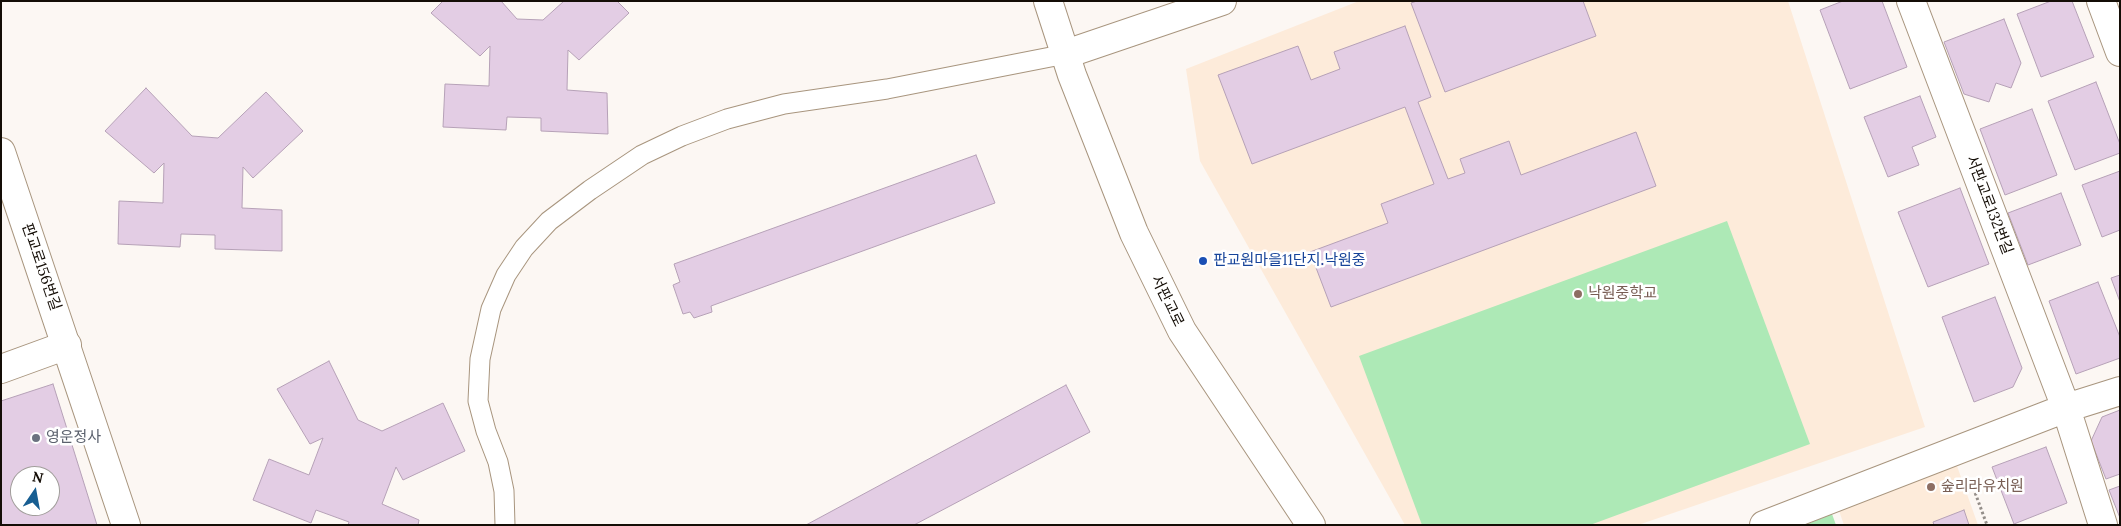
<!DOCTYPE html>
<html>
<head>
<meta charset="utf-8">
<style>
  body { margin:0 }
  #map { position:relative; width:2121px; height:526px; overflow:hidden; background:#fcf7f3; font-family:Lora,serif }
  canvas { display:block }
  .frame { position:absolute; inset:0; border:2px solid #140d06; pointer-events:none }
  .north { position:absolute; left:10px; top:466px; width:50px; height:50px; box-sizing:border-box; background:#fff; border:1px solid #a19e9b; border-radius:50%; rotate:12deg; font-size:14px; font-weight:700; line-height:20px; text-align:center; color:#140d06 }
  .north::after { content:''; display:block; margin:auto; width:18px; height:22px; background:#175e92; clip-path:polygon(50% 0,100% 100%,50% 72%,0 100%) }
</style>
</head>
<body>
<div id="map">
<canvas width="2121" height="526"></canvas>
<div class="frame"></div>
<div class="north">N</div>
</div>
<script>
const ctx = document.querySelector('canvas').getContext('2d');
ctx.lineJoin = 'round';
function fillPath(path, color) { ctx.fillStyle = color; ctx.fill(path, 'evenodd'); }
const shape = rows => new Path2D(rows.map(r => 'M' + r).join(''));
function stroke(path, color, width, dash) { ctx.strokeStyle = color; ctx.lineWidth = width; ctx.lineCap = dash ? 'butt' : 'round'; ctx.setLineDash(dash || []); ctx.stroke(path); }
function write(font, color, halo, rows, align = 'center') {
  ctx.font = font + ' Lora,"Noto Sans KR",serif'; ctx.lineWidth = 5; ctx.setLineDash([]); ctx.textBaseline = 'middle'; ctx.strokeStyle = halo; ctx.fillStyle = color; for (const [text, x, y, turn = 0] of rows) {
    ctx.save(); ctx.translate(x, y); ctx.rotate((+turn || 0) * Math.PI / 180); ctx.textAlign = isNaN(turn) ? turn : align; if (halo) ctx.strokeText(text, 0, 0); ctx.fillText(text, 0, 0); ctx.restore();
  }
}
fillPath(shape([
  [1359,1,1788,1,1925,427,1638,525,1405,525,1200,161,1186,69],
  [1957,466,1978,525,1844,525,1838,508]
]), '#fdebda');
fillPath(shape([
  [1727,221,1810,444,1590,525,1422,525,1359,356],
  [1832,514,1836,525,1805,525]
]), '#ade9b6');
const building = shape([
  [443,1,501,1,517,19,543,20,564,1,617,1,629,13,579,60,568,50,567,90,607,93,608,134,541,131,541,118,507,117,506,130,443,127,445,84,489,86,490,46,480,56,431,13,443,1],
  [1417,1,1583,1,1596,36,1445,92,1411,3,1417,1],
  [1843,1,1882,1,1907,67,1850,89,1820,10,1843,1],
  [2051,1,2072,1,2094,57,2041,77,2017,14,2051,1],
  [2004,19,2021,63,2011,88,1996,83,1989,102,1964,94,1944,42,2004,19],
  [1405,26,1431,97,1418,102,1448,179,1465,173,1460,159,1509,141,1521,175,1636,132,1656,186,1331,307,1310,252,1388,223,1381,204,1434,184,1405,107,1252,164,1218,75,1298,46,1311,80,1340,69,1334,52,1405,26],
  [2096,82,2120,144,2120,153,2075,170,2048,101,2096,82],
  [146,88,192,136,218,138,266,92,303,131,253,178,243,167,242,208,282,210,282,251,215,249,215,235,181,234,180,247,118,244,119,201,163,203,164,163,154,173,105,131,146,88],
  [1920,96,1936,137,1912,147,1919,165,1888,177,1864,117,1920,96],
  [2032,109,2057,175,2005,195,1980,129,2032,109],
  [976,155,995,203,711,306,712,312,694,318,690,312,683,314,673,285,680,282,674,264,976,155],
  [2120,171,2120,230,2102,237,2082,185,2120,171],
  [1960,188,1989,264,1928,287,1898,212,1960,188],
  [2061,193,2081,245,2028,265,2008,213,2061,193],
  [2120,275,2120,302,2111,278,2120,275],
  [2098,282,2120,337,2120,358,2076,374,2049,301,2098,282],
  [1995,297,2022,368,2013,387,1974,402,1942,317,1995,297],
  [329,361,358,420,382,431,443,403,465,451,403,480,396,467,382,504,419,520,418,525,348,525,349,522,316,510,311,523,253,500,269,459,309,475,323,438,310,444,277,389,329,361],
  [53,384,97,525,1,525,1,401,53,384],
  [20,476,50,476,50,506,20,506,20,476],
  [1066,385,1090,432,914,525,806,525,1066,385],
  [2120,410,2120,474,2106,479,2091,441,2102,417,2120,410],
  [2046,447,2067,503,2014,524,1992,467,2046,447],
  [2120,486,2120,518,2109,490,2120,486],
  [1964,510,1969,525,1934,525,1933,522,1964,510]
]);
fillPath(building, '#e3cde4');
stroke(building, '#b6a1b7', 1);
const service = shape([
  [505,525,504,491,498,462,486,431,478,401,480,359,491,309,506,275,524,248,549,221,590,190,642,155,682,136,727,119,784,104,887,89,1066,54]
]);
const minor = shape([
  [1911,1,2066,408,2103,525],
  [2101,1,2120,52],
  [1066,54,1222,1],
  [1,369,67,345],
  [1764,525,2066,408,2120,391]
]);
const tertiary = shape([
  [1048,1,1072,75,1134,233,1182,331,1311,525],
  [1,152,126,525]
]);
stroke(service, '#a8957e', 21);
stroke(minor, '#a8957e', 30);
stroke(tertiary, '#a8957e', 30);
stroke(shape([
  [1970,479,1987,525]
]), '#948e89', 3, [2.5, 2.5]);
stroke(service, '#fff', 19);
stroke(minor, '#fff', 28);
stroke(tertiary, '#fff', 28);
for (const [x, y, r, color] of [
  [1203,261,5,"#1a4fb4"],
  [1578,294,5,"#8d6e63"],
  [36,438,5,"#6b7280"],
  [1931,487,5,"#8d6e63"]
]) { const dot = new Path2D(); dot.arc(x, y, r, 0, 2 * Math.PI); ctx.fillStyle = color; ctx.fill(dot); stroke(dot, '#fff', 2); }
write('15px', '#140d06', '#fff', [
  ["서판교로132번길",1989,205,69],
  ["판교로156번길",41,267,71],
  ["서판교로",1167,301,64]
]);
write('15px', '#164399', '#fff', [
  ["판교원마을11단지.낙원중",1213,261]
], 'left');
write('15px', '#785e54', '#fff', [
  ["낙원중학교",1588,294],
  ["숲리라유치원",1941,487]
], 'left');
write('15px', '#5b616d', '#fff', [
  ["영운정사",46,438]
], 'left');
</script>
</body>
</html>
